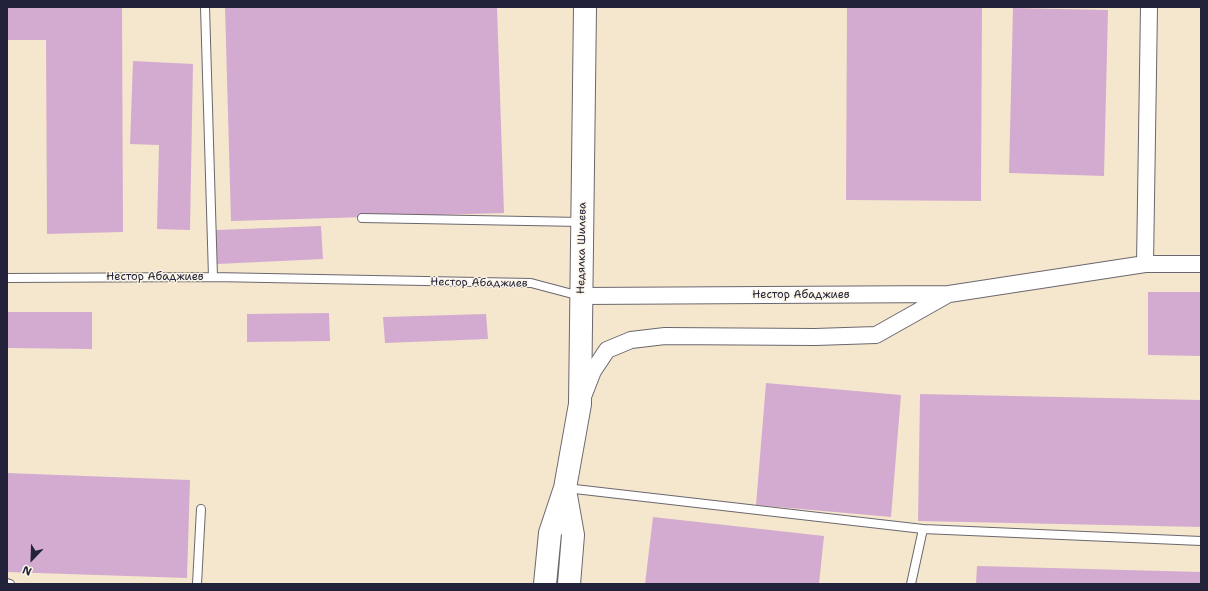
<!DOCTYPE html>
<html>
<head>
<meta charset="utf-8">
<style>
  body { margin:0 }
  #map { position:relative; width:1208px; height:591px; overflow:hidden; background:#f5e7cd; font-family:"Shantell Sans",sans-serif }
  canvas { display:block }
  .frame { position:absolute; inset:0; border:8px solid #22223b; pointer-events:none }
  .north { position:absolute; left:12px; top:539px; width:40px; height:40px; -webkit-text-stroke:3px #fcf5e5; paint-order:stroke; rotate:203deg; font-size:11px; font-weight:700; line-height:16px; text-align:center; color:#22223b }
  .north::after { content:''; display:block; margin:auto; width:14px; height:18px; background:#22223b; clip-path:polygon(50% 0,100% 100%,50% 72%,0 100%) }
</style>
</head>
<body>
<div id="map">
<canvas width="1208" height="591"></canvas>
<div class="frame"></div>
<div class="north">N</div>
</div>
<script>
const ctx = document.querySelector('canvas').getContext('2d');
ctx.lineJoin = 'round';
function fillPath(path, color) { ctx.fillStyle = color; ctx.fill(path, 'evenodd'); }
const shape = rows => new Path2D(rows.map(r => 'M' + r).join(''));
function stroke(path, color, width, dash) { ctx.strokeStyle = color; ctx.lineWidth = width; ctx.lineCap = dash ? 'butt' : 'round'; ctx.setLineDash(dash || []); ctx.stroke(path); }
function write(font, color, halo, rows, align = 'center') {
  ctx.font = font + ' "Shantell Sans",sans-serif'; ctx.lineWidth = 3; ctx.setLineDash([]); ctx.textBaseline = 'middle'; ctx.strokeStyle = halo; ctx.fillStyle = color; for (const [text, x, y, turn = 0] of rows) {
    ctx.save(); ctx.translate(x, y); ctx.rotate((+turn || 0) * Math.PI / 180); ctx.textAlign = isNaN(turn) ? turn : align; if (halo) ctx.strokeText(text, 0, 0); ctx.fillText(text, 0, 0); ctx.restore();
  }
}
fillPath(shape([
  [7,7,122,7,123,232,47,234,46,40,7,40],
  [225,7,497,7,504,213,231,221],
  [847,7,982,7,981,201,846,200],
  [1013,8,1108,10,1104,176,1009,173],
  [133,61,193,64,190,230,157,229,159,145,130,144],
  [321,226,323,259,217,264,216,230],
  [1148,292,1201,292,1201,356,1148,355],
  [7,312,92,312,92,349,7,348],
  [329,313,330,341,247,342,247,314],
  [486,314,488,339,385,343,383,317],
  [766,383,901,395,891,517,756,505],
  [920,394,1201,400,1201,527,918,521],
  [7,473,190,480,187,578,7,572],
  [653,517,824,536,819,584,645,584],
  [977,566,1201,572,1201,584,976,584]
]), '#d4abd0');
const lane = shape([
  [205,7,213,277],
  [362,218,582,222],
  [7,278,213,277,531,283,580,296],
  [566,488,923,529,1201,541],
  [7,583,10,584],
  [197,584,201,509],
  [911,584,923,529]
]);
const street = shape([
  [1145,264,1149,7],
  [581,296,949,294,1145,264,1201,264],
  [584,394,593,371,607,350,631,340,665,336,815,337,876,335,947,295]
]);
const secondary = shape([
  [565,490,573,535,569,584],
  [545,584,550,533,565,488,580,404,585,7]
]);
stroke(lane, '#6c676e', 10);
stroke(street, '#6c676e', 18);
stroke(secondary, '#6c676e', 24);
stroke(lane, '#fff', 8);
stroke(street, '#fff', 16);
stroke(secondary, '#fff', 22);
write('11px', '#22223b', '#fcf5e5', [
  ["Недялка Шилева",582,248,-89],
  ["Нестор Абаджиев",155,277],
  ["Нестор Абаджиев",479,283,1],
  ["Нестор Абаджиев",801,295]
]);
</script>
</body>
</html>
